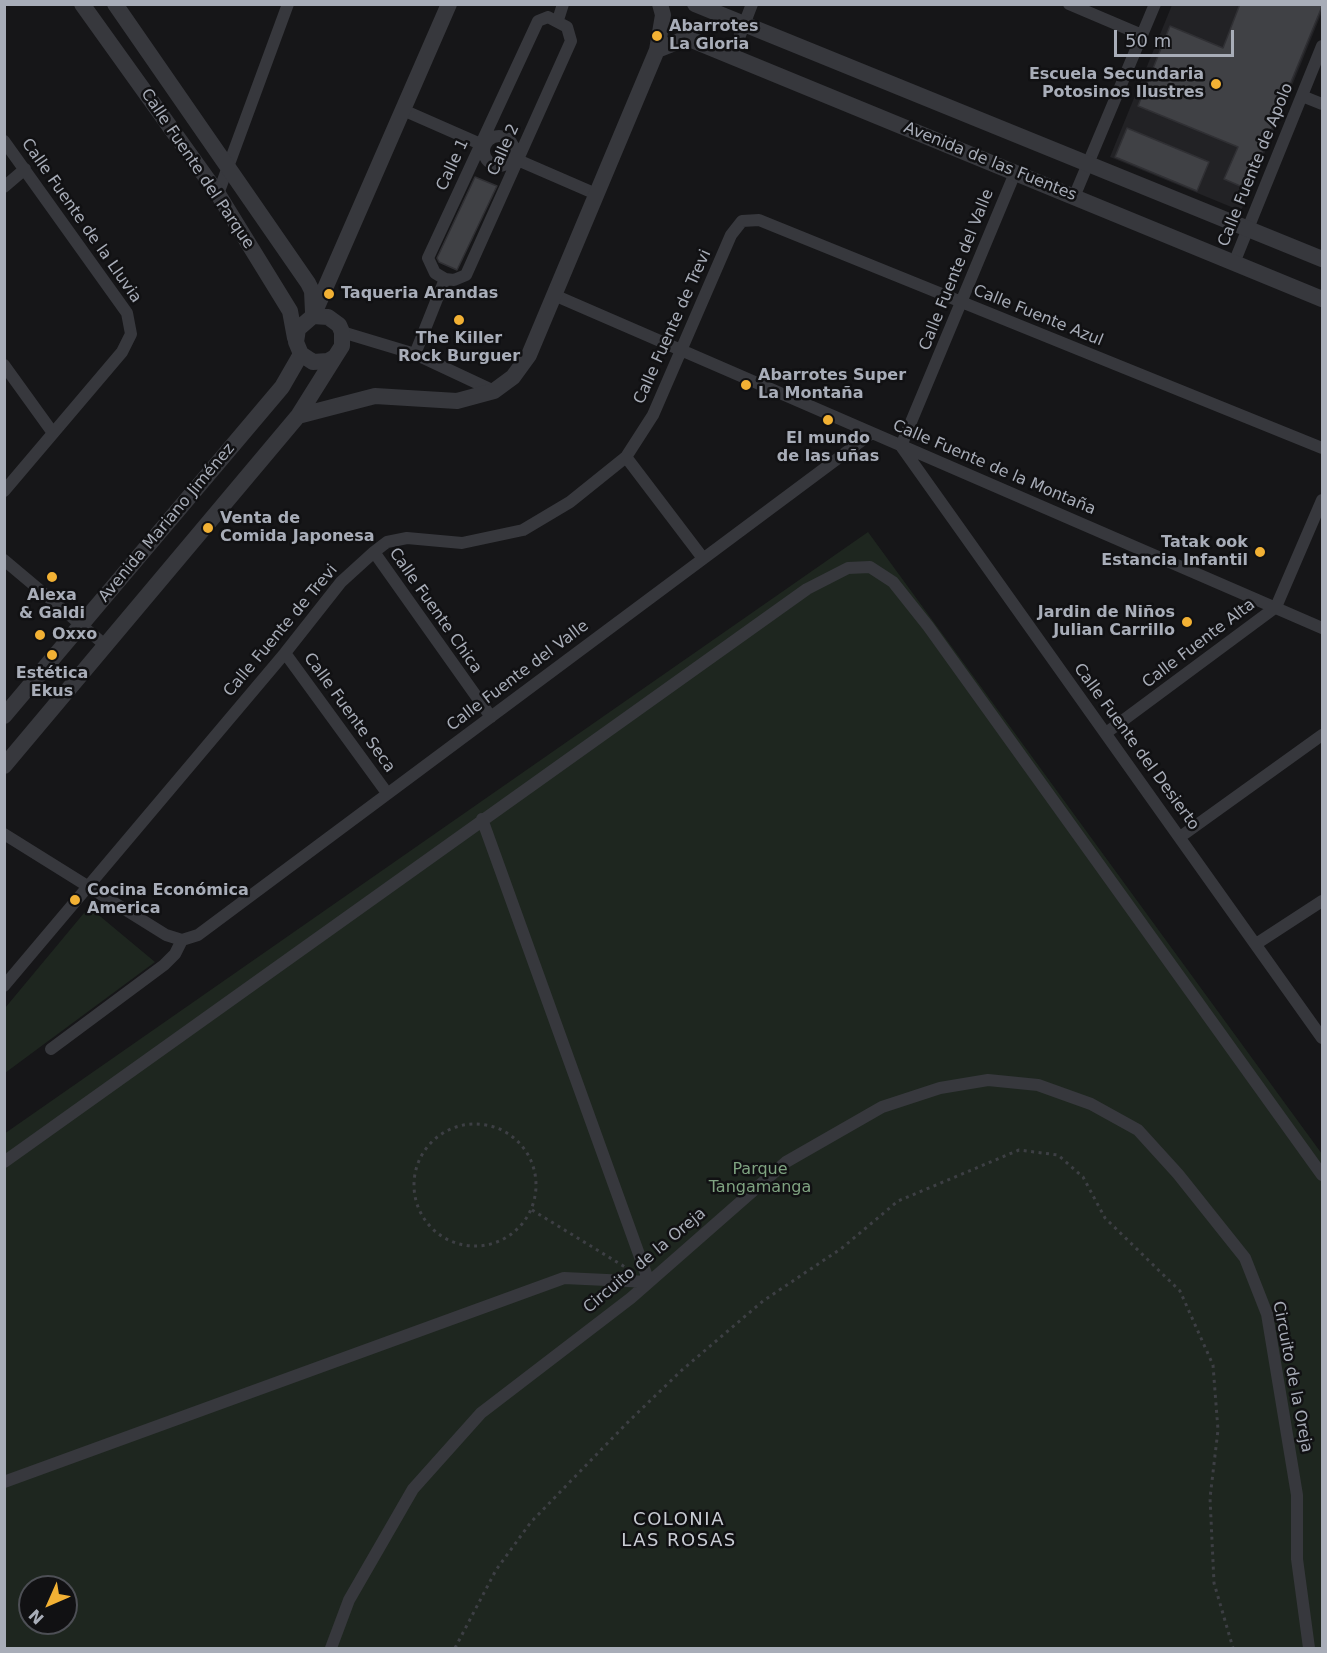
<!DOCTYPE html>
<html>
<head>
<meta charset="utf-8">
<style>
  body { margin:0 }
  #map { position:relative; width:1327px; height:1653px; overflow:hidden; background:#161618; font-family:"DejaVu Sans",sans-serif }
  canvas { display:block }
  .frame { position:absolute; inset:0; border:6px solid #a8adb8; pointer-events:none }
  .north { position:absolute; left:18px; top:1575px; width:60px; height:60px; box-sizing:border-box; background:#111113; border:2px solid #4d4f55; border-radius:50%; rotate:225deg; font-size:16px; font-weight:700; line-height:24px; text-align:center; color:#a8adb8 }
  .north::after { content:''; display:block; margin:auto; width:21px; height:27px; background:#f2b134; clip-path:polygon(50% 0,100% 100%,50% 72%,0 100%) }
  .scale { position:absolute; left:1114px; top:30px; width:120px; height:27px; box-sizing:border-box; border:3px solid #a8adb8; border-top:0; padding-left:8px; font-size:18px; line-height:21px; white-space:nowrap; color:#a8adb8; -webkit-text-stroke:4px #111113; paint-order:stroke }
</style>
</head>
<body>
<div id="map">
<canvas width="1327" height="1653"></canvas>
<div class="frame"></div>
<div class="north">N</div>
<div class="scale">50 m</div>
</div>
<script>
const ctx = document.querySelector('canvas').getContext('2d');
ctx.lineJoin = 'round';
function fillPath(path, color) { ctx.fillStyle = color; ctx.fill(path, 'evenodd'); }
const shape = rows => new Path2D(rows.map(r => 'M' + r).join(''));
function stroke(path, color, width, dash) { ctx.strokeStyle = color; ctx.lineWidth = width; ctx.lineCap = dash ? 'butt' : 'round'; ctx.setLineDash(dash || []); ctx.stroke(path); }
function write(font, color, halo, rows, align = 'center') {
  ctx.font = font + ' "DejaVu Sans",sans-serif'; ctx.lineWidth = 5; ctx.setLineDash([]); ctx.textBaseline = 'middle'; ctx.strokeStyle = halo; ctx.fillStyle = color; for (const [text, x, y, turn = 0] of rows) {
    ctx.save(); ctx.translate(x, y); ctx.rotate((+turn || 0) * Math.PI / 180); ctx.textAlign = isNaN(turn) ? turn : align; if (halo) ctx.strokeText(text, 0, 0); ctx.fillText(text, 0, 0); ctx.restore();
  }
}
fillPath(shape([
  [1172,5,1322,5,1322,12,1241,211,1110,157]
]), '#222225');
fillPath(shape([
  [868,532,1322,1154,1322,1648,5,1648,4,1134],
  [30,1587,66,1587,66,1623,30,1623],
  [89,907,155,962,5,1073,5,1008]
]), '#1e261f');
const building = shape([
  [1240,4,1323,4,1247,189,1224,179,1238,147,1138,106,1170,26,1223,48,1240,4],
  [1127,128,1209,162,1197,191,1115,157,1127,128],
  [475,177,497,186,457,270,439,262,437,258,475,177]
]);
fillPath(building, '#404145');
stroke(building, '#303034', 1.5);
stroke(shape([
  '414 1185a61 61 0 1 1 122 0a61 61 0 1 1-122 0Z',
  [532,1210,625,1267],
  [455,1648,496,1570,531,1522,629,1421,682,1370,763,1301,842,1248,898,1201,1019,1150,1058,1155,1083,1177,1105,1218,1180,1291,1213,1365,1218,1430,1210,1498,1214,1583,1233,1648]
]), '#3d3f44', 3, [3, 4.5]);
stroke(shape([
  [1069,4,1142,35],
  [548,17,567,27,571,41,466,275,454,280,445,279,435,273,428,258,538,21,548,17],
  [558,20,563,4],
  [732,56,752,4],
  [1302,96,1322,104],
  [403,110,485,146],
  '484 151a15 15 0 1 1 30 0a15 15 0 1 1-30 0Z',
  [4,141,127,313,131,334,122,352,4,491],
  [513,158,596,194],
  [1015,173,901,446,1322,1038],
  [4,187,25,169],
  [218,194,288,4],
  [1074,197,1155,4],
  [1234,263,1322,46],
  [554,295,1322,628],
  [342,332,415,354,494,391],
  [415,354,445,279],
  [4,365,53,433],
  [626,457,702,557],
  [374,552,491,717],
  [4,560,105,645],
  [285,653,387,793],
  [1106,733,1276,607,1322,500],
  [4,834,166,935,182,940,198,935,872,433],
  [1180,837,1322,735],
  [1256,944,1322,901],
  [4,986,285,653,341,582,374,552,387,542,407,538,462,543,523,530,570,502,626,457,653,415,731,235,742,221,759,220,1322,448],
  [51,1049,164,965,175,954,182,940],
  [4,1162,807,589,848,568,870,567,893,582,928,626,1322,1175],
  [4,1482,564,1278,649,1282,482,819],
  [331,1648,349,1600,413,1489,481,1413,631,1298,786,1162,882,1107,940,1088,988,1080,1038,1085,1091,1104,1138,1130,1178,1174,1245,1258,1267,1314,1297,1495,1297,1559,1309,1648]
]), '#37383d', 12);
stroke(shape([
  [82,4,218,194,290,311,295,338],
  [115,4,308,283,312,291,313,312],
  [695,4,1322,259],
  [657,50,687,38,1322,299],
  [313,316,328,317,339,325,342,332,342,346,335,357,328,361,313,362,301,354,296,342,298,329,313,316,449,4],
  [298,416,375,396,457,401,494,391,513,377,529,355,657,50,663,15,660,4],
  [4,716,282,387,301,354],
  [4,766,298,416,335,357]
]), '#37383d', 16);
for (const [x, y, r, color] of [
  [657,36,6,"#f2b134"],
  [1216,84,6,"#f2b134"],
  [329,294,6,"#f2b134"],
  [459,320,6,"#f2b134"],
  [746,385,6,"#f2b134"],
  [828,420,6,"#f2b134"],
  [208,528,6,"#f2b134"],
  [1260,552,6,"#f2b134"],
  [52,577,6,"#f2b134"],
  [1187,622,6,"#f2b134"],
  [40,635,6,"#f2b134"],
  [52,655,6,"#f2b134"],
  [75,900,6,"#f2b134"]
]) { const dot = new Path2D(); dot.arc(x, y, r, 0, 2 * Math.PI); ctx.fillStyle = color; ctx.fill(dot); stroke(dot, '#111113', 2); }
write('bold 16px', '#a8adb8', '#111113', [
  ["Abarrotes",669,27],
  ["La Gloria",669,45],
  ["Escuela Secundaria",1204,75,"right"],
  ["Potosinos Ilustres",1204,93,"right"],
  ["Taqueria Arandas",341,294],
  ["The Killer",459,339,"center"],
  ["Rock Burguer",459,357,"center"],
  ["Abarrotes Super",758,376],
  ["La Montaña",758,394],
  ["El mundo",828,439,"center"],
  ["de las uñas",828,457,"center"],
  ["Venta de",220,519],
  ["Comida Japonesa",220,537],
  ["Tatak ook",1248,543,"right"],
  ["Estancia Infantil",1248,561,"right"],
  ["Alexa",52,596,"center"],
  ["& Galdi",52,614,"center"],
  ["Jardin de Niños",1175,613,"right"],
  ["Julian Carrillo",1175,631,"right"],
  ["Oxxo",52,635],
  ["Estética",52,674,"center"],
  ["Ekus",52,692,"center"],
  ["Cocina Económica",87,891],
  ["America",87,909]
], 'left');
write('16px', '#a8adb8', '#111113', [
  ["Calle 2",504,150,-66],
  ["Avenida de las Fuentes",990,162,22],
  ["Calle 1",453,165,-65],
  ["Calle Fuente de Apolo",1256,165,-68],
  ["Calle Fuente del Parque",197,169,56],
  ["Calle Fuente de la Lluvia",81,221,55],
  ["Calle Fuente del Valle",957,270,-68],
  ["Calle Fuente Azul",1038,316,22],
  ["Calle Fuente de Trevi",673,327,-66],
  ["Calle Fuente de la Montaña",994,468,23],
  ["Avenida Mariano Jiménez",167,523,-50],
  ["Calle Fuente Chica",435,611,55],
  ["Calle Fuente de Trevi",281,631,-50],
  ["Calle Fuente Alta",1199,644,-37],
  ["Calle Fuente del Valle",518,676,-37],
  ["Calle Fuente Seca",349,713,54],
  ["Calle Fuente del Desierto",1136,747,54],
  ["Circuito de la Oreja",645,1261,-40],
  ["Circuito de la Oreja",1292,1377,79]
]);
write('16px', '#7fa381', '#111113', [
  ["Parque",760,1170],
  ["Tangamanga",760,1188]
]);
ctx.letterSpacing = '1.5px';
write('18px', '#c9ccd4', '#111113', [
  ["COLONIA",679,1520],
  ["LAS ROSAS",679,1541]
]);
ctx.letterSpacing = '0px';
</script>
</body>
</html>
